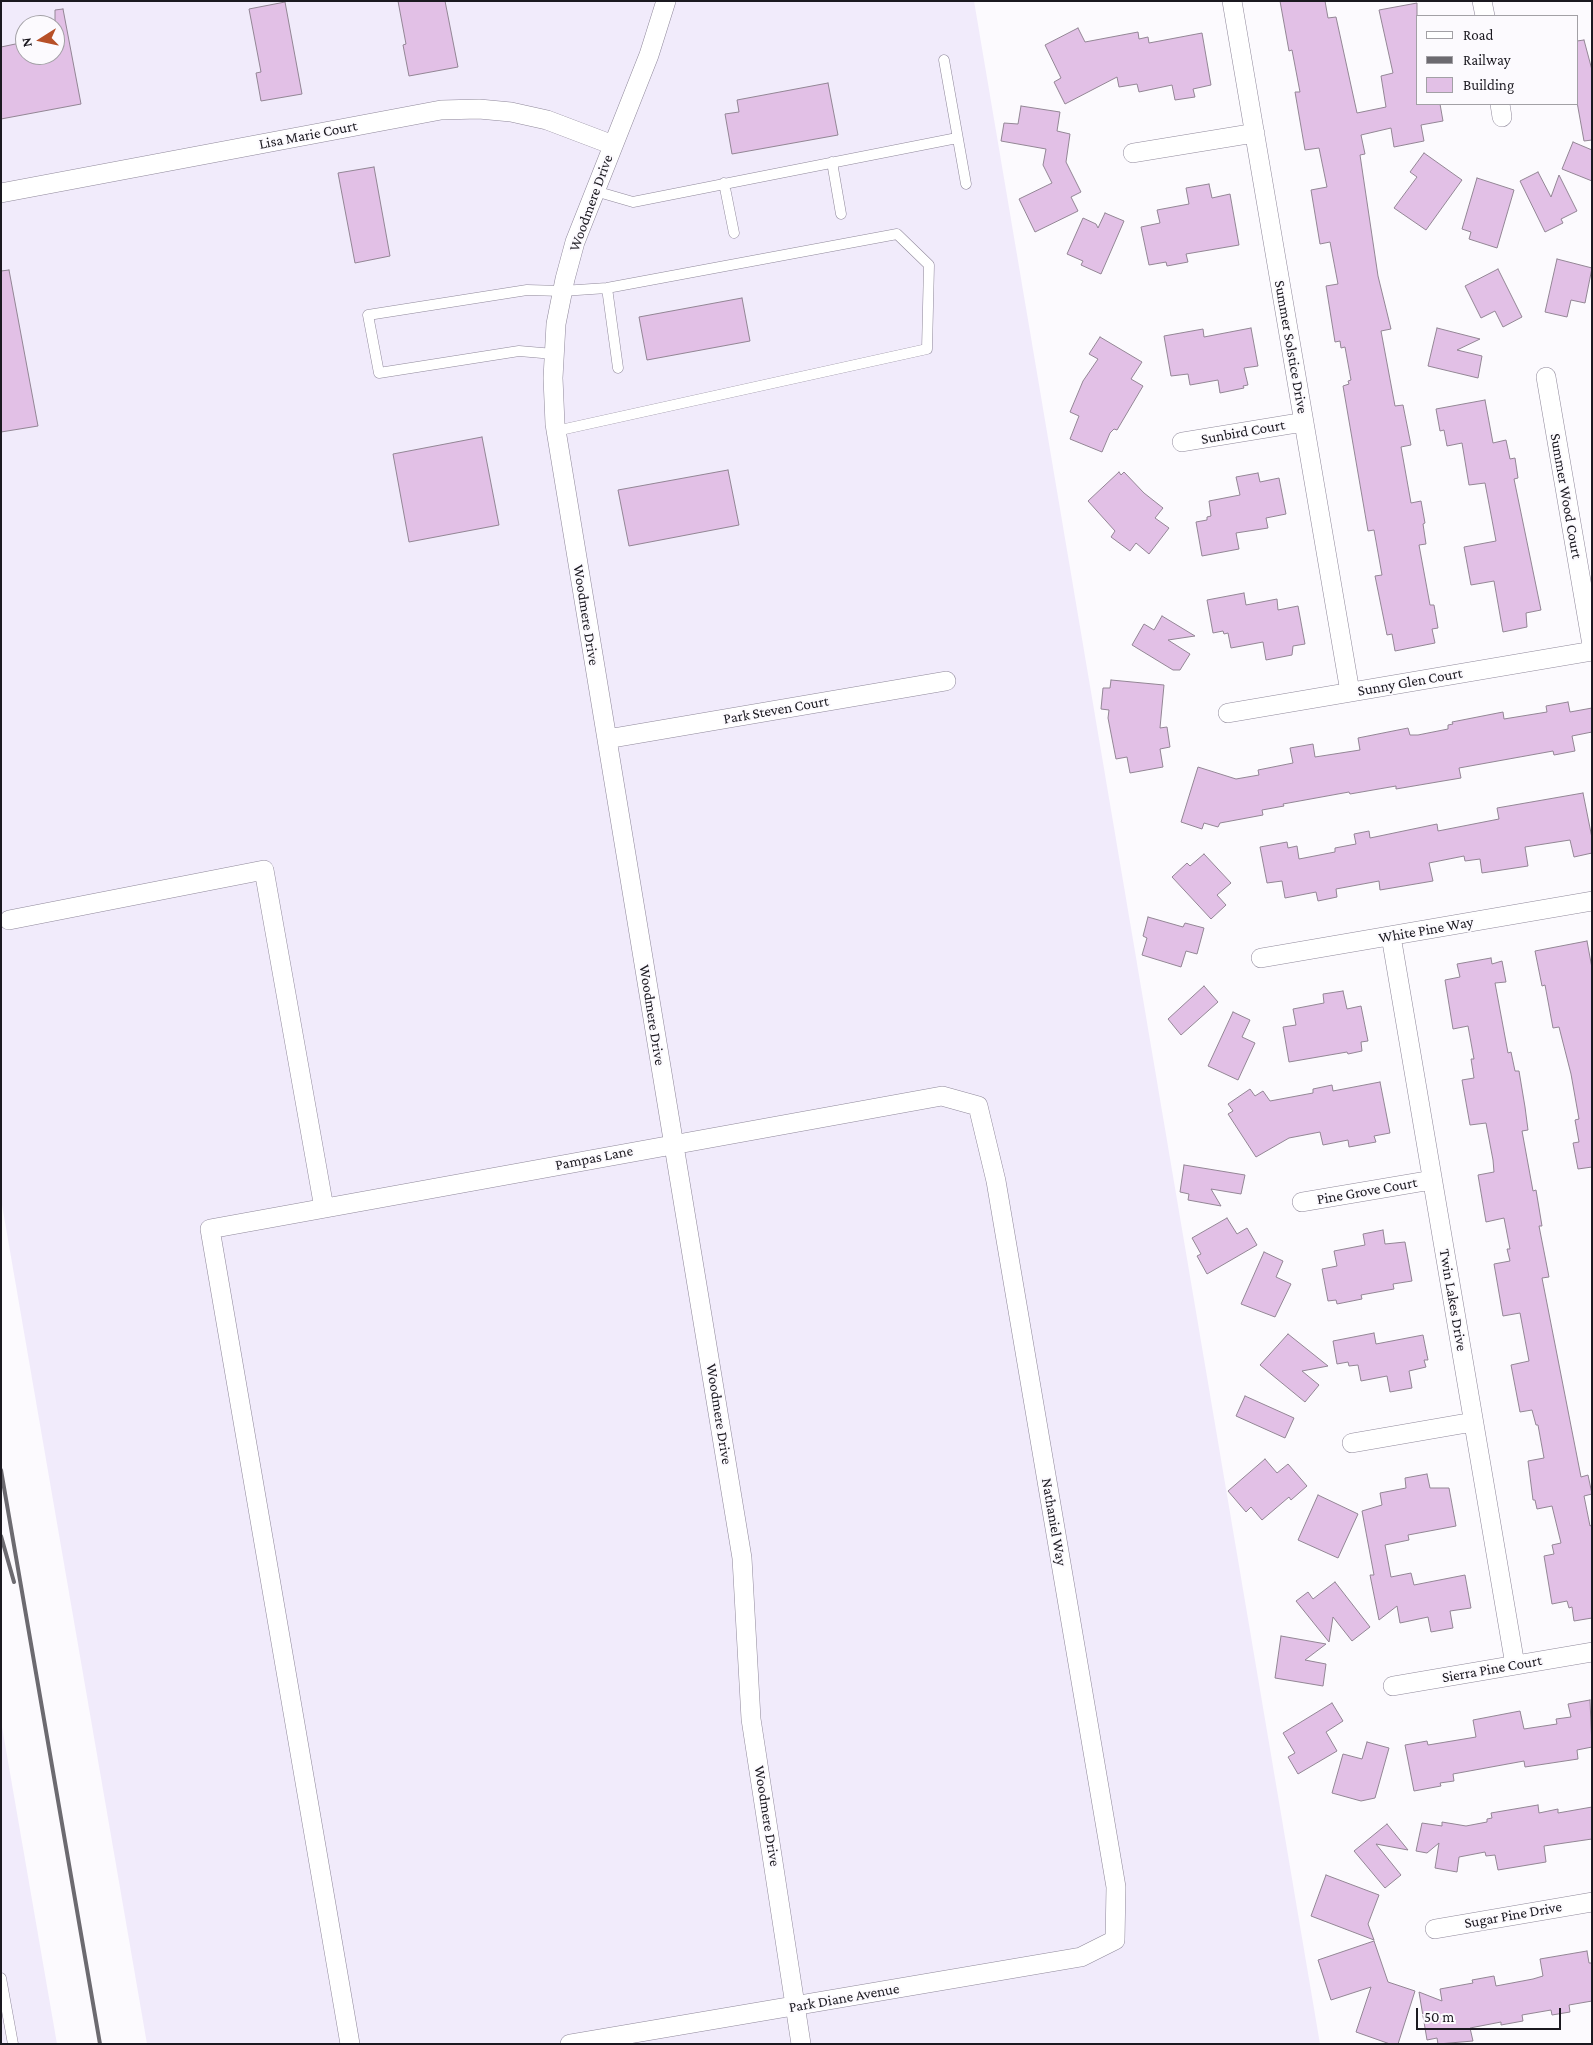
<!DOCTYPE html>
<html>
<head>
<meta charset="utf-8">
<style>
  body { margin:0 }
  #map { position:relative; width:1593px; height:2045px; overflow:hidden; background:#fcfafe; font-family:"Crimson Pro",serif }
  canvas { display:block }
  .frame { position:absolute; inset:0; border:2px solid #1b1920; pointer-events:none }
  .legend { position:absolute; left:1416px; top:15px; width:162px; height:90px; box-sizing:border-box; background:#fcfafe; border:1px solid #a2a0a5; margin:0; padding:6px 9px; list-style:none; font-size:15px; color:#1b1920 }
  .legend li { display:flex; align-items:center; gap:10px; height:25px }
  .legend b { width:25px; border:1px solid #a2a0a5 }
  .north { position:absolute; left:15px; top:15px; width:50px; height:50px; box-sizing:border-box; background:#fcfafe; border:1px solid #a2a0a5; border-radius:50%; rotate:260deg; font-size:14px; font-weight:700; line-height:20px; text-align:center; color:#1b1920 }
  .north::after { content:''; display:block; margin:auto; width:18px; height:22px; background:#b75028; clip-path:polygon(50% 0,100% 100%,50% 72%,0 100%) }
  .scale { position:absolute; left:1416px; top:2008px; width:145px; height:22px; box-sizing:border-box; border:2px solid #1b1920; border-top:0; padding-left:6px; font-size:15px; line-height:18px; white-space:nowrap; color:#1b1920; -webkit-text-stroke:4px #fcfafe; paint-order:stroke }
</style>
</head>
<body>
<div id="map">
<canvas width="1593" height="2045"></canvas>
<div class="frame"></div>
<ul class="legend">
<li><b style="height:6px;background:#fff"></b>Road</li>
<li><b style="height:6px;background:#6c6a70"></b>Railway</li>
<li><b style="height:14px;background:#e2c0e6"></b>Building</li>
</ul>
<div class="north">N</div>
<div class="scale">50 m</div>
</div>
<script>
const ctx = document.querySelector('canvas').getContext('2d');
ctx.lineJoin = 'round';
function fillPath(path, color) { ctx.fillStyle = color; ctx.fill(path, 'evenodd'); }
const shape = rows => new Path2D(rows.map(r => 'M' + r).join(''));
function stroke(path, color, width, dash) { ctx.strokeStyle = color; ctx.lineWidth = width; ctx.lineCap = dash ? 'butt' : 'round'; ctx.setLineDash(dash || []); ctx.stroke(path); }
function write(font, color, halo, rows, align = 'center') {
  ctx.font = font + ' "Crimson Pro",serif'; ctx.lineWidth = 4; ctx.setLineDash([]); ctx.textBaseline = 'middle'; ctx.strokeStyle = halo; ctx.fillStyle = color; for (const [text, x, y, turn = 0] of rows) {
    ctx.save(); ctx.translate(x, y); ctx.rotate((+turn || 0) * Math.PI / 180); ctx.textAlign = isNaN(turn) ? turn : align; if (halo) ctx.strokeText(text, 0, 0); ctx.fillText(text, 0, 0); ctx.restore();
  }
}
fillPath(shape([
  [1,1,974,1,1320,2044,147,2044,1,1199],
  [25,25,55,25,55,55,25,55],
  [1,1721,57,2044,1,2044]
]), '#f1ebfb');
const building = shape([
  [398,1,445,1,458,67,409,76,403,45,406,44,398,1],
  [1280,1,1325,1,1328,18,1336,17,1357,113,1386,107,1381,76,1393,73,1379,10,1417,3,1417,104,1440,104,1443,121,1421,125,1424,141,1394,147,1391,128,1361,135,1365,154,1360,155,1378,276,1391,329,1381,331,1395,406,1403,405,1411,445,1401,447,1411,503,1421,501,1425,523,1423,524,1426,544,1419,545,1430,605,1434,605,1438,628,1432,629,1435,643,1395,651,1392,634,1387,635,1375,576,1382,575,1374,530,1368,531,1343,386,1349,384,1348,381,1351,380,1345,347,1341,348,1340,341,1335,342,1326,286,1338,284,1330,242,1320,244,1311,190,1327,187,1319,148,1305,150,1295,92,1300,92,1292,50,1289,51,1280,1],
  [285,2,302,94,261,101,256,73,261,72,249,9,285,2],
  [63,9,81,104,1,119,1,47,25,42,25,55,55,55,55,10,63,9],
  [1078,28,1085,42,1138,32,1139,39,1148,37,1149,43,1202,33,1211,85,1193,89,1195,97,1175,100,1172,85,1139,92,1137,84,1119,87,1117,77,1065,104,1054,82,1061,78,1045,45,1078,28],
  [1584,40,1592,70,1592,140,1584,141,1577,102,1577,41,1584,40],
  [828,83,838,135,732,154,725,114,739,112,737,100,828,83],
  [1021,106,1060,112,1057,131,1070,134,1066,162,1081,192,1071,197,1078,211,1035,232,1019,199,1052,183,1043,165,1046,149,1001,141,1004,123,1018,124,1021,106],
  [1573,142,1592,150,1592,181,1562,169,1573,142],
  [1424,153,1462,180,1426,230,1394,208,1417,177,1410,172,1424,153],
  [374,167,390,256,355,263,338,173,374,167],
  [1538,172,1551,197,1559,175,1577,211,1561,219,1563,223,1545,232,1520,181,1538,172],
  [1477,178,1514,190,1497,248,1469,239,1471,232,1462,229,1477,178],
  [1209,184,1212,198,1230,194,1239,245,1186,254,1188,262,1167,266,1166,262,1149,265,1141,227,1160,223,1157,210,1189,204,1186,188,1209,184],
  [1105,213,1124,221,1101,274,1081,265,1083,261,1067,254,1083,218,1096,224,1098,228,1105,213],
  [1557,259,1592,268,1585,303,1571,300,1567,317,1545,312,1557,259],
  [1498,269,1522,317,1503,327,1495,311,1481,318,1465,286,1498,269],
  [9,270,38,426,1,432,1,271,9,270],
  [742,298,750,341,647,360,639,317,742,298],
  [1251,328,1258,366,1244,368,1248,385,1243,386,1244,388,1220,393,1218,380,1190,385,1188,374,1171,376,1164,336,1203,329,1204,337,1251,328],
  [1437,328,1480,339,1457,350,1482,356,1478,378,1428,366,1437,328],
  [1100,337,1142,362,1131,379,1143,386,1117,430,1114,429,1110,433,1102,452,1070,439,1079,416,1070,412,1083,381,1098,359,1089,354,1100,337],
  [1485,400,1493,443,1506,440,1510,459,1515,458,1518,478,1514,479,1541,610,1526,613,1527,627,1503,632,1494,581,1471,585,1464,547,1496,541,1485,483,1469,485,1462,443,1447,446,1444,430,1440,431,1436,409,1485,400],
  [482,437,499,525,409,542,393,454,482,437],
  [728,470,739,525,629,546,618,490,728,470],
  [1119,472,1121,475,1124,472,1144,493,1163,508,1155,518,1169,528,1149,554,1136,543,1130,551,1111,537,1115,531,1088,501,1119,472],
  [1258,473,1260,482,1279,478,1286,514,1266,518,1268,528,1236,533,1239,549,1202,556,1196,522,1207,520,1207,517,1211,516,1209,501,1240,495,1236,477,1258,473],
  [1244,593,1246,605,1277,599,1278,610,1298,606,1305,644,1293,646,1292,655,1266,660,1263,642,1231,648,1228,633,1224,634,1223,631,1213,633,1207,600,1244,593],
  [1162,616,1195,636,1168,640,1190,654,1180,670,1173,670,1132,645,1144,624,1154,630,1162,616],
  [1111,680,1164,685,1160,728,1167,727,1170,747,1160,749,1163,767,1130,773,1127,757,1116,759,1108,718,1109,710,1101,709,1103,688,1110,688,1111,680],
  [1568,702,1570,712,1592,708,1592,732,1572,736,1575,751,1554,755,1553,751,1459,768,1461,778,1443,781,1396,789,1396,786,1350,794,1349,792,1283,804,1284,806,1262,810,1263,815,1220,823,1218,827,1204,823,1202,829,1181,822,1198,767,1236,779,1259,775,1258,770,1293,763,1290,748,1313,744,1315,757,1360,750,1358,738,1408,728,1410,735,1418,735,1448,729,1448,725,1453,724,1452,722,1503,712,1504,719,1547,712,1546,706,1568,702],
  [1583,793,1592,838,1592,853,1574,857,1570,840,1557,842,1525,847,1528,866,1482,873,1480,859,1465,861,1464,856,1429,863,1433,881,1380,890,1379,881,1336,889,1337,897,1318,901,1316,892,1285,898,1282,881,1267,883,1260,847,1287,842,1288,848,1297,846,1299,859,1335,852,1335,848,1356,844,1354,834,1369,831,1370,838,1437,824,1438,831,1499,819,1497,808,1583,793],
  [1204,854,1231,883,1217,895,1226,905,1211,919,1172,877,1187,863,1190,866,1204,854],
  [1148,917,1183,927,1185,923,1204,928,1197,954,1186,951,1181,967,1142,955,1147,938,1143,936,1148,917],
  [1587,941,1592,968,1592,1167,1578,1169,1573,1143,1579,1142,1575,1120,1579,1119,1571,1074,1559,1027,1553,1028,1545,985,1542,986,1535,951,1587,941],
  [1491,958,1492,964,1502,961,1506,982,1495,983,1508,1053,1511,1052,1515,1071,1519,1071,1525,1107,1528,1130,1522,1131,1533,1191,1536,1190,1542,1226,1539,1226,1549,1277,1542,1278,1581,1477,1588,1475,1592,1494,1584,1496,1590,1526,1592,1525,1592,1618,1574,1621,1572,1607,1569,1608,1567,1601,1552,1604,1544,1556,1554,1554,1552,1545,1561,1543,1552,1506,1537,1509,1535,1500,1533,1500,1528,1461,1544,1458,1538,1425,1536,1425,1532,1410,1520,1412,1511,1365,1529,1361,1520,1313,1503,1316,1494,1264,1510,1261,1507,1249,1510,1249,1504,1218,1486,1222,1478,1175,1494,1172,1493,1160,1486,1123,1470,1125,1462,1080,1474,1078,1471,1059,1474,1059,1468,1026,1453,1029,1445,980,1460,977,1457,964,1491,958],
  [1204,986,1218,1002,1181,1035,1168,1019,1204,986],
  [1343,991,1347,1009,1361,1006,1368,1041,1361,1042,1362,1051,1348,1054,1347,1052,1289,1062,1283,1027,1296,1025,1293,1009,1324,1003,1323,994,1343,991],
  [1233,1012,1250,1020,1242,1037,1255,1043,1238,1080,1208,1066,1233,1012],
  [1380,1082,1390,1133,1374,1136,1376,1142,1349,1147,1348,1140,1323,1145,1320,1132,1289,1138,1256,1157,1228,1114,1233,1111,1228,1104,1250,1089,1255,1096,1263,1091,1270,1101,1313,1093,1313,1089,1332,1085,1333,1091,1380,1082],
  [1184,1165,1245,1175,1241,1194,1211,1189,1221,1206,1188,1200,1189,1194,1180,1192,1184,1165],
  [1227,1218,1237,1234,1247,1228,1257,1245,1207,1274,1197,1256,1201,1254,1192,1238,1227,1218],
  [1383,1230,1385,1244,1405,1242,1412,1281,1393,1284,1394,1289,1361,1295,1362,1299,1337,1304,1336,1300,1328,1301,1322,1269,1337,1266,1334,1251,1365,1245,1363,1234,1383,1230],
  [1264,1252,1283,1261,1276,1277,1291,1284,1275,1317,1241,1304,1264,1252],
  [1374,1333,1376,1344,1423,1335,1428,1360,1424,1360,1426,1367,1409,1371,1412,1388,1390,1392,1387,1376,1361,1381,1358,1365,1349,1366,1348,1362,1337,1364,1333,1341,1374,1333],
  [1288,1334,1328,1366,1302,1371,1319,1385,1305,1402,1260,1365,1288,1334],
  [1245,1396,1294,1418,1285,1438,1236,1416,1245,1396],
  [1265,1459,1277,1473,1288,1464,1307,1486,1291,1500,1289,1497,1262,1520,1251,1507,1246,1512,1228,1491,1265,1459],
  [1427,1474,1430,1488,1449,1488,1456,1526,1408,1535,1409,1540,1385,1545,1391,1577,1411,1573,1414,1585,1465,1575,1471,1608,1450,1611,1453,1628,1431,1632,1428,1617,1400,1623,1397,1606,1379,1620,1370,1575,1374,1575,1362,1511,1382,1505,1380,1493,1406,1488,1405,1478,1427,1474],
  [1318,1495,1358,1514,1338,1558,1298,1540,1318,1495],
  [1335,1582,1370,1627,1352,1641,1333,1617,1329,1642,1296,1601,1308,1592,1313,1599,1335,1582],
  [1281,1636,1326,1644,1305,1660,1326,1664,1323,1686,1275,1678,1281,1636],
  [1590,1700,1592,1747,1577,1750,1578,1759,1525,1767,1524,1761,1453,1774,1454,1781,1440,1783,1441,1786,1414,1791,1405,1745,1427,1741,1428,1745,1476,1737,1473,1720,1520,1711,1524,1729,1557,1724,1556,1719,1571,1717,1568,1704,1590,1700],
  [1332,1703,1343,1721,1326,1732,1337,1751,1298,1774,1288,1757,1295,1753,1283,1733,1332,1703],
  [1367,1742,1389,1748,1375,1798,1361,1801,1332,1793,1343,1754,1362,1759,1367,1742],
  [1538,1805,1539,1813,1558,1809,1558,1813,1592,1807,1592,1839,1544,1846,1546,1862,1498,1870,1495,1855,1486,1856,1485,1852,1459,1857,1457,1872,1435,1868,1439,1843,1427,1853,1416,1851,1422,1823,1442,1826,1442,1822,1466,1826,1487,1822,1487,1819,1492,1818,1491,1813,1538,1805],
  [1387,1824,1408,1850,1376,1844,1401,1875,1385,1888,1354,1851,1387,1824],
  [1326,1875,1379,1895,1368,1924,1374,1940,1311,1916,1326,1875],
  [1374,1941,1388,1982,1415,1991,1398,2044,1390,2044,1356,2032,1371,1987,1331,2000,1318,1960,1374,1941],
  [1587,1951,1589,1963,1592,1963,1592,2001,1569,2005,1570,2012,1552,2015,1551,2010,1522,2015,1523,2021,1501,2025,1501,2022,1470,2028,1473,2041,1438,2044,1437,2038,1427,2040,1419,1992,1442,2001,1440,1989,1473,1983,1472,1980,1494,1976,1496,1986,1533,1979,1543,1976,1540,1959,1587,1951]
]);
fillPath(building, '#e2c0e6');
stroke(building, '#938695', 1);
const lane = shape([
  [944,60,966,184],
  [832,162,841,214],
  [724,183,734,233],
  [595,191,633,202,957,138],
  [607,288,618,368],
  [554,354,519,351,379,373,368,315,527,290,562,291,607,288,897,234,929,265,927,349,556,431],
  [1,1978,13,2044]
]);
const street = shape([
  [666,1,649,55,575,242,565,279,556,324,553,378,555,424,742,1558,751,1719,801,2044],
  [1232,1,1350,692],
  [1482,1,1485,16],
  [1500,104,1502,117],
  [1133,153,1255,133],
  [1,193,441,110,479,109,511,112,547,120,613,145],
  [1546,377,1592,645],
  [1182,442,1304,422],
  [1228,713,1592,651],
  [607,739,946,681],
  [9,920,264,870,324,1208],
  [1391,936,1515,1665],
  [1261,958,1592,901],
  [1302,1202,1432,1180],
  [1352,1443,1473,1422],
  [1393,1686,1592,1652],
  [1435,1929,1592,1902],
  [350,2044,210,1229,942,1096,978,1106,996,1181,1116,1887,1115,1940,1081,1957,570,2044]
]);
stroke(lane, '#90899b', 11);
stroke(street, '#90899b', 20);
stroke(lane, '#fff', 10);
stroke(street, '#fff', 19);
stroke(shape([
  [1,1470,100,2044],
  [1,1536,14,1582]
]), '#6c6a70', 4);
write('15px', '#1b1920', '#fcfafe', [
  ["Lisa Marie Court",308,135,-11],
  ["Woodmere Drive",591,203,-70],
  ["Summer Solstice Drive",1291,347,80],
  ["Sunbird Court",1243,432,-10],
  ["Summer Wood Court",1566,496,80],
  ["Woodmere Drive",586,615,81],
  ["Sunny Glen Court",1410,682,-10],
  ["Park Steven Court",776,710,-10],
  ["White Pine Way",1426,930,-10],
  ["Woodmere Drive",652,1015,81],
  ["Pampas Lane",594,1158,-11],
  ["Pine Grove Court",1367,1191,-10],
  ["Twin Lakes Drive",1453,1300,80],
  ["Woodmere Drive",719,1414,81],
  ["Nathaniel Way",1054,1522,80],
  ["Sierra Pine Court",1492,1669,-10],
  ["Woodmere Drive",767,1816,81],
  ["Sugar Pine Drive",1513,1915,-10],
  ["Park Diane Avenue",844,1998,-10]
]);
</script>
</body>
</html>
